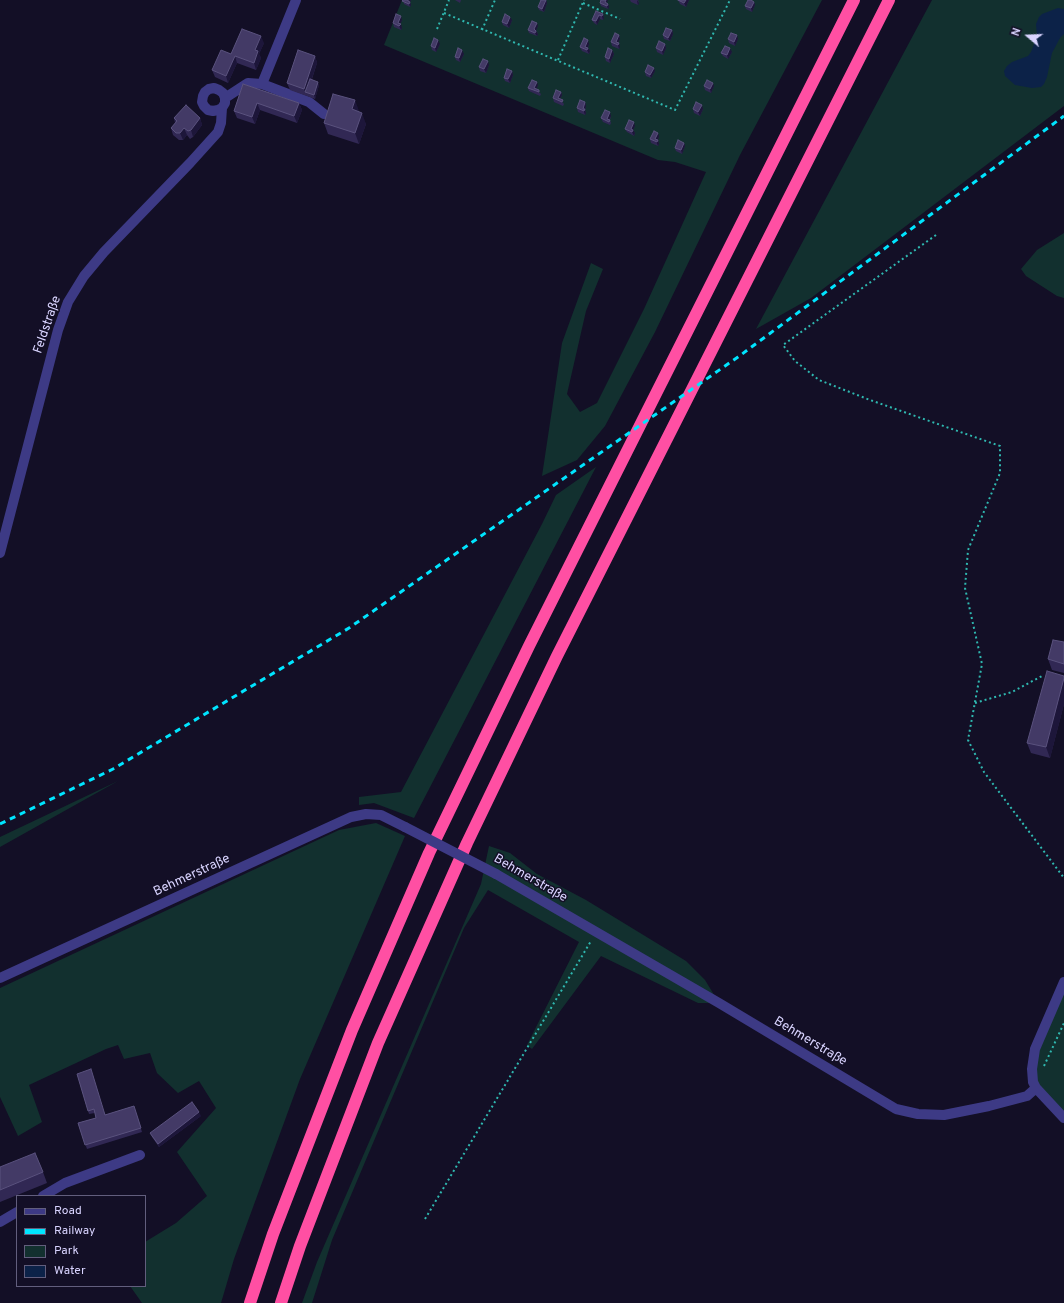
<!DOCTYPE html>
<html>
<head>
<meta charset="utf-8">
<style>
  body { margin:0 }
  #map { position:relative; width:1064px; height:1303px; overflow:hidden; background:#130f26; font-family:Overpass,sans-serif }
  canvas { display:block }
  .legend { position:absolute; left:16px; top:1195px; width:130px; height:92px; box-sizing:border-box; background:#130f26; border:1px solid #625e7d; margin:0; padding:5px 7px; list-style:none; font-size:12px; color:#d9d4ff }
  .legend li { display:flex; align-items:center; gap:8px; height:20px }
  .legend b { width:20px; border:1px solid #625e7d }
  .north { position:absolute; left:1008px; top:16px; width:40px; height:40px; -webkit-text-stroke:3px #130f26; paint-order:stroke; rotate:289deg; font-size:11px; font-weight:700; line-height:16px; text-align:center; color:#d9d4ff }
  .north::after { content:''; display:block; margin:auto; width:14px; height:18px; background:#d9d4ff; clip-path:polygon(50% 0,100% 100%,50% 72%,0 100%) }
</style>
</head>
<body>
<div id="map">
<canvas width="1064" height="1303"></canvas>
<ul class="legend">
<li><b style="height:5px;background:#3d3a85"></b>Road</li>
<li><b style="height:5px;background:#00e5ff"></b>Railway</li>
<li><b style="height:11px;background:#12302f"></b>Park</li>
<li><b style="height:11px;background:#0c2248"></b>Water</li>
</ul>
<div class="north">N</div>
</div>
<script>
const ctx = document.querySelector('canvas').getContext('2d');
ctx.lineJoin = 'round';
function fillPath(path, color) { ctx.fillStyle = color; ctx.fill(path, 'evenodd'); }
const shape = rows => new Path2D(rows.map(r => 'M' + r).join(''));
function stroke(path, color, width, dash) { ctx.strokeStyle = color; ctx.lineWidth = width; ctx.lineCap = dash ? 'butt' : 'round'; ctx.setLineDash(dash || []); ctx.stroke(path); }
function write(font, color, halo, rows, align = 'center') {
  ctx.font = font + ' Overpass,sans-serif'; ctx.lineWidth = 3; ctx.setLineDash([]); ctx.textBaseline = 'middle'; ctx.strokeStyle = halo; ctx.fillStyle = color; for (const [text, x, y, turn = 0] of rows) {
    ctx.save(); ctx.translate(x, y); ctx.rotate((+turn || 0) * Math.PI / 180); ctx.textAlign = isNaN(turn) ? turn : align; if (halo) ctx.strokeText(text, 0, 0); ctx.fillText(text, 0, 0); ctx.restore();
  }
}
fillPath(shape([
  [402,0,822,0,740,155,655,332,605,426,577,460,542,476,562,343,591,263,603,269,586,311,567,394,580,412,597,403,644,309,706,172,675,162,658,160,384,45],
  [932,0,1064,0,1064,106,811,298,756,329],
  [1064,233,1064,298,1057,296,1026,276,1021,269,1037,250],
  [596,467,414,818,374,803,359,805,359,797,401,792,542,524,556,495],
  [118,781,0,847,0,837],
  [376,823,405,836,300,1079,234,1259,221,1303,142,1303,130,1286,145,1286,145,1242,176,1223,207,1196,177,1152,216,1108,199,1081,178,1093,157,1073,150,1053,124,1059,118,1045,106,1049,29,1085,42,1122,18,1136,0,1097,0,988,339,830],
  [489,846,510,853,537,874,586,900,686,961,705,980,719,1003,698,1003,601,956,532,1049,527,1045,579,942,488,890,464,928,332,1240,312,1303,302,1303,317,1262,481,884],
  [1064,982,1064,1118,1037,1087,1035,1049]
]), '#12302f');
fillPath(shape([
  [1058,8,1064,9,1064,34,1060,38,1052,53,1047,77,1044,84,1041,87,1032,88,1015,85,1005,76,1004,71,1007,66,1012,62,1028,56,1031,52,1037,36,1036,24,1039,17,1042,14]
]), '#0c2248');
stroke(shape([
  [583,3,620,19],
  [444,13,675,110,730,0],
  [437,29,449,0],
  [482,30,495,0],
  [558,60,584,0],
  [936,235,783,345,795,361,819,380,870,400,1000,446,1000,473,968,550,965,588,982,664,968,740,984,772,1064,878],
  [975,703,1012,692,1042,676],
  [1044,1066,1064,1023],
  [425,1219,591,941]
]), '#2fb8b0', 2, [2, 3]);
stroke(shape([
  [262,84,309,102,324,114],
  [225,98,223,93,219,90,214,88,209,89,205,92,203,96,202,102,204,106,208,110,213,111,218,110,222,108,225,103,225,98,248,83,262,84,296,0],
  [0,553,58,330,68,302,84,276,104,252,190,163,218,132,221,123,222,108],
  [496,874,719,1003,896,1109,918,1114,944,1115,989,1106,1027,1096,1036,1088],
  [0,978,351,817,366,814,381,815,405,827],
  [1064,982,1035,1049,1032,1069,1033,1082,1036,1088,1064,1118],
  [43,1196,65,1183,140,1155],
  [0,1222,17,1212]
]), '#3d3a85', 10);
stroke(shape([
  [250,1303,273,1234,352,1030,429,853,529,646,854,0],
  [281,1303,300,1246,378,1043,467,843,557,656,889,0]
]), '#ff4fa3', 12);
stroke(shape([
  [0,824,113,769,349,628,738,357,1064,116]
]), '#00e5ff', 3, [6, 5]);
stroke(shape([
  [405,827,496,874]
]), '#3d3a85', 10);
fillPath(shape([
  [403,0,411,0,410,2,411,5,410,7,404,4],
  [455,0,461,0,460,3],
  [546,0,547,3,544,12,539,10,538,7],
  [630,0,638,0,639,3,638,5,631,2],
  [678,0,689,0,686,7,680,4],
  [754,2,755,5,752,12,746,9,745,6],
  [600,3,608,4,609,7,608,9,601,6],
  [596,11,603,14,604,18,603,20,600,19,597,25,594,23,592,20],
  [402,20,400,24,402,28,401,30,394,27,393,23],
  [512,20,509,28,503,25,502,22],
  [538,26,536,30,538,34,537,36,529,33,528,30],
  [672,30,673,34,670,41,664,39,663,35],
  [619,35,620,39,618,43,620,47,619,49,612,46,611,42],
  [728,39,738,39,735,46,729,43],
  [264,43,259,54,261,58,256,70,237,63,228,83,215,77,212,70,231,54],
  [440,44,436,52,432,50,431,46],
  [589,44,588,48,590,51,589,54,582,51,580,47],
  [665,44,666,48,663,55,657,52,656,48],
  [612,50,614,54,610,63,606,61,605,57],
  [732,52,728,59,723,56,721,53],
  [464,54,460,62,456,60,455,57],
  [315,56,317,63,312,79,319,85,315,99,290,90,287,83],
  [489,65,486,73,480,71,479,67],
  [512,71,513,75,510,83,505,81,504,78],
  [655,71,651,78,646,76,645,72],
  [243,84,299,103,302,110,297,123,260,110,255,124,237,118,234,111],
  [538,85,536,89,541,94,540,96,529,91,528,88],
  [704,86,714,86,711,93,705,90],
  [561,92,562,95,560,99,564,104,563,106,554,102,553,98],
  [585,102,586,106,585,110,586,113,585,115,578,112,577,108],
  [693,109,703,109,700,116,694,113],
  [358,111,366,124,359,144,328,134,324,123],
  [611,116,610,120,611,123,610,125,603,122,601,118],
  [174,118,200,118,202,125,193,137,190,139,187,135,183,140,179,140,173,135,171,128,175,123],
  [635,126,633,130,635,133,634,136,627,132,625,129],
  [659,136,658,140,659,144,658,146,651,143,650,139],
  [684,143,685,146,682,154,676,151,675,148],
  [1064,642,1064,673,1052,670,1048,659],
  [1064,676,1064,704,1050,758,1031,753,1027,743],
  [77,1074,106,1115,134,1106,142,1132,87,1149,78,1123,96,1118,95,1113,89,1114],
  [201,1116,159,1147,152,1137,150,1133],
  [0,1167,43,1172,47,1183,0,1202]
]), '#312854');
fillPath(shape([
  [408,0,411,0,410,2,411,5,410,7],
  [546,0,547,3,544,12,542,9],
  [606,0,608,0,606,6,605,2],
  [637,0,639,3,638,5,637,1],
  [686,0,689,0,686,7,684,3],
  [754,2,755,5,752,12,751,8],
  [608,4,609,7,608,9,607,6],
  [603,14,604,18,603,20,602,16],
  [599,15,600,19,597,25,596,21],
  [401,16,402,20,400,25,401,24,402,28,401,30,398,23],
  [510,17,512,20,509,28,507,24],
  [537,23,538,26,535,33,534,29],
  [672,30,673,34,670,41,668,38],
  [536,31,538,34,537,36,535,33],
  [619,35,620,39,617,45,616,42],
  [737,35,738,39,735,46,734,42],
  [261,36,264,43,259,54,261,58,256,70,254,63,255,50],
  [438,40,440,44,436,52,435,48],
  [588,40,589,44,587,50,585,47],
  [619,43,620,47,619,49,618,45],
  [665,44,666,48,663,55,662,51],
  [588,48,590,51,589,54,587,50],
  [730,48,732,52,728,59,727,55],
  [462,50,464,54,460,62,459,58],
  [612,50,614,54,610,63,609,59],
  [235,56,237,63,228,83,226,76],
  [315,56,317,63,307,93,305,92,304,89],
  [488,61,489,65,486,73,484,69],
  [654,68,655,71,651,78,650,75],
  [512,71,513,75,510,83,508,79],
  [318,82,319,85,315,99,314,95],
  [537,82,538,85,536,91,534,88],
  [713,83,714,86,711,93,710,89],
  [561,92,562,95,559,101,558,98],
  [355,100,359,111,356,120,352,109],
  [585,102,586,106,585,110,586,113,585,115,583,109],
  [257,103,260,110,255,124,252,117],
  [299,103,302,110,297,123,294,116],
  [702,105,703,109,700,116,698,112],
  [610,112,611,116,608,122,607,119],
  [362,113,366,124,359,144,355,133],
  [200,118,202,125,193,137,191,130],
  [634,122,635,126,632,132,631,129],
  [184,128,187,135,183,140,180,133],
  [633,130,635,133,634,136,632,132],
  [658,133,659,136,658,140,659,144,658,146,655,139],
  [684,143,685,146,682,154,681,150],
  [1064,678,1064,704,1050,758,1046,747],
  [199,1112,201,1116,159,1147,158,1144]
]), '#1d163a');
const building = shape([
  [403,0,408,0,408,1,410,2,409,4,402,1,403,0],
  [541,0,546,0,542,9,538,7,541,0],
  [601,0,606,0,605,2,608,4,607,6,600,3,601,0],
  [678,0,686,0,684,3,678,0],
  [748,0,751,0,754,2,751,8,745,6,748,0],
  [596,11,603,14,602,16,599,15,596,21,592,20,596,11],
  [396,14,401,16,398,23,401,24,399,26,393,23,396,14],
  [505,14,510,17,507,24,502,22,505,14],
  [532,21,537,23,534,29,536,31,535,33,528,30,532,21],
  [666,28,672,30,668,38,663,35,666,28],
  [242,29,261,36,255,50,258,51,254,63,235,56,226,76,212,70,221,50,231,54,242,29],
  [615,33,619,35,616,42,619,43,618,45,611,42,615,33],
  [731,33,737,35,734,42,728,39,731,33],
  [434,38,438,40,435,48,431,46,434,38],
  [584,38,588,40,585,47,588,48,587,50,580,47,584,38],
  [659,41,665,44,662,51,656,48,659,41],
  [725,46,730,48,727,55,721,53,725,46],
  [458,48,462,50,459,58,455,57,458,48],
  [608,48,612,50,609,59,605,57,608,48],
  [298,50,315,56,304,89,287,83,298,50],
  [483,59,488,61,484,69,479,67,483,59],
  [648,65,654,68,650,75,645,72,648,65],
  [507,69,512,71,508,79,504,78,507,69],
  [310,79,318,82,314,95,305,92,310,79],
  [532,80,537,82,534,88,539,90,539,92,528,88,532,80],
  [707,80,713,83,710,89,704,86,707,80],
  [243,84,299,103,294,116,257,103,252,117,234,111,243,84],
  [556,90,561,92,558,98,563,100,562,102,553,98,556,90],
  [333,94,355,100,352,109,362,113,355,133,324,123,333,94],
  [580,100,585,102,583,109,585,109,584,111,577,108,580,100],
  [696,102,702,105,698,112,693,109,696,102],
  [186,105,200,118,191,130,188,131,184,128,180,133,176,133,171,128,177,121,174,118,186,105],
  [605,110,610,112,607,119,610,120,609,122,601,118,605,110],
  [629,120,634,122,631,129,633,130,632,132,625,129,629,120],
  [654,131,658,133,655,139,658,140,657,142,650,139,654,131],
  [678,140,684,143,681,150,675,148,678,140],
  [1053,640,1064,642,1064,664,1048,659,1053,640],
  [1047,671,1064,676,1064,678,1046,747,1027,743,1047,671],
  [91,1069,105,1115,134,1106,141,1128,85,1145,78,1123,96,1118,94,1109,88,1111,77,1074,91,1069],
  [192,1102,199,1112,158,1144,150,1133,192,1102],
  [35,1153,43,1172,0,1190,0,1167,35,1153]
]);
fillPath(building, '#433a66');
stroke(building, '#5a527e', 1);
write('13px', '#d9d4ff', '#130f26', [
  ["Feldstraße",48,325,-71],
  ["Behmerstraße",192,876,-25],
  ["Behmerstraße",530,879,30],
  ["Behmerstraße",810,1042,31]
]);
</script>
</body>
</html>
